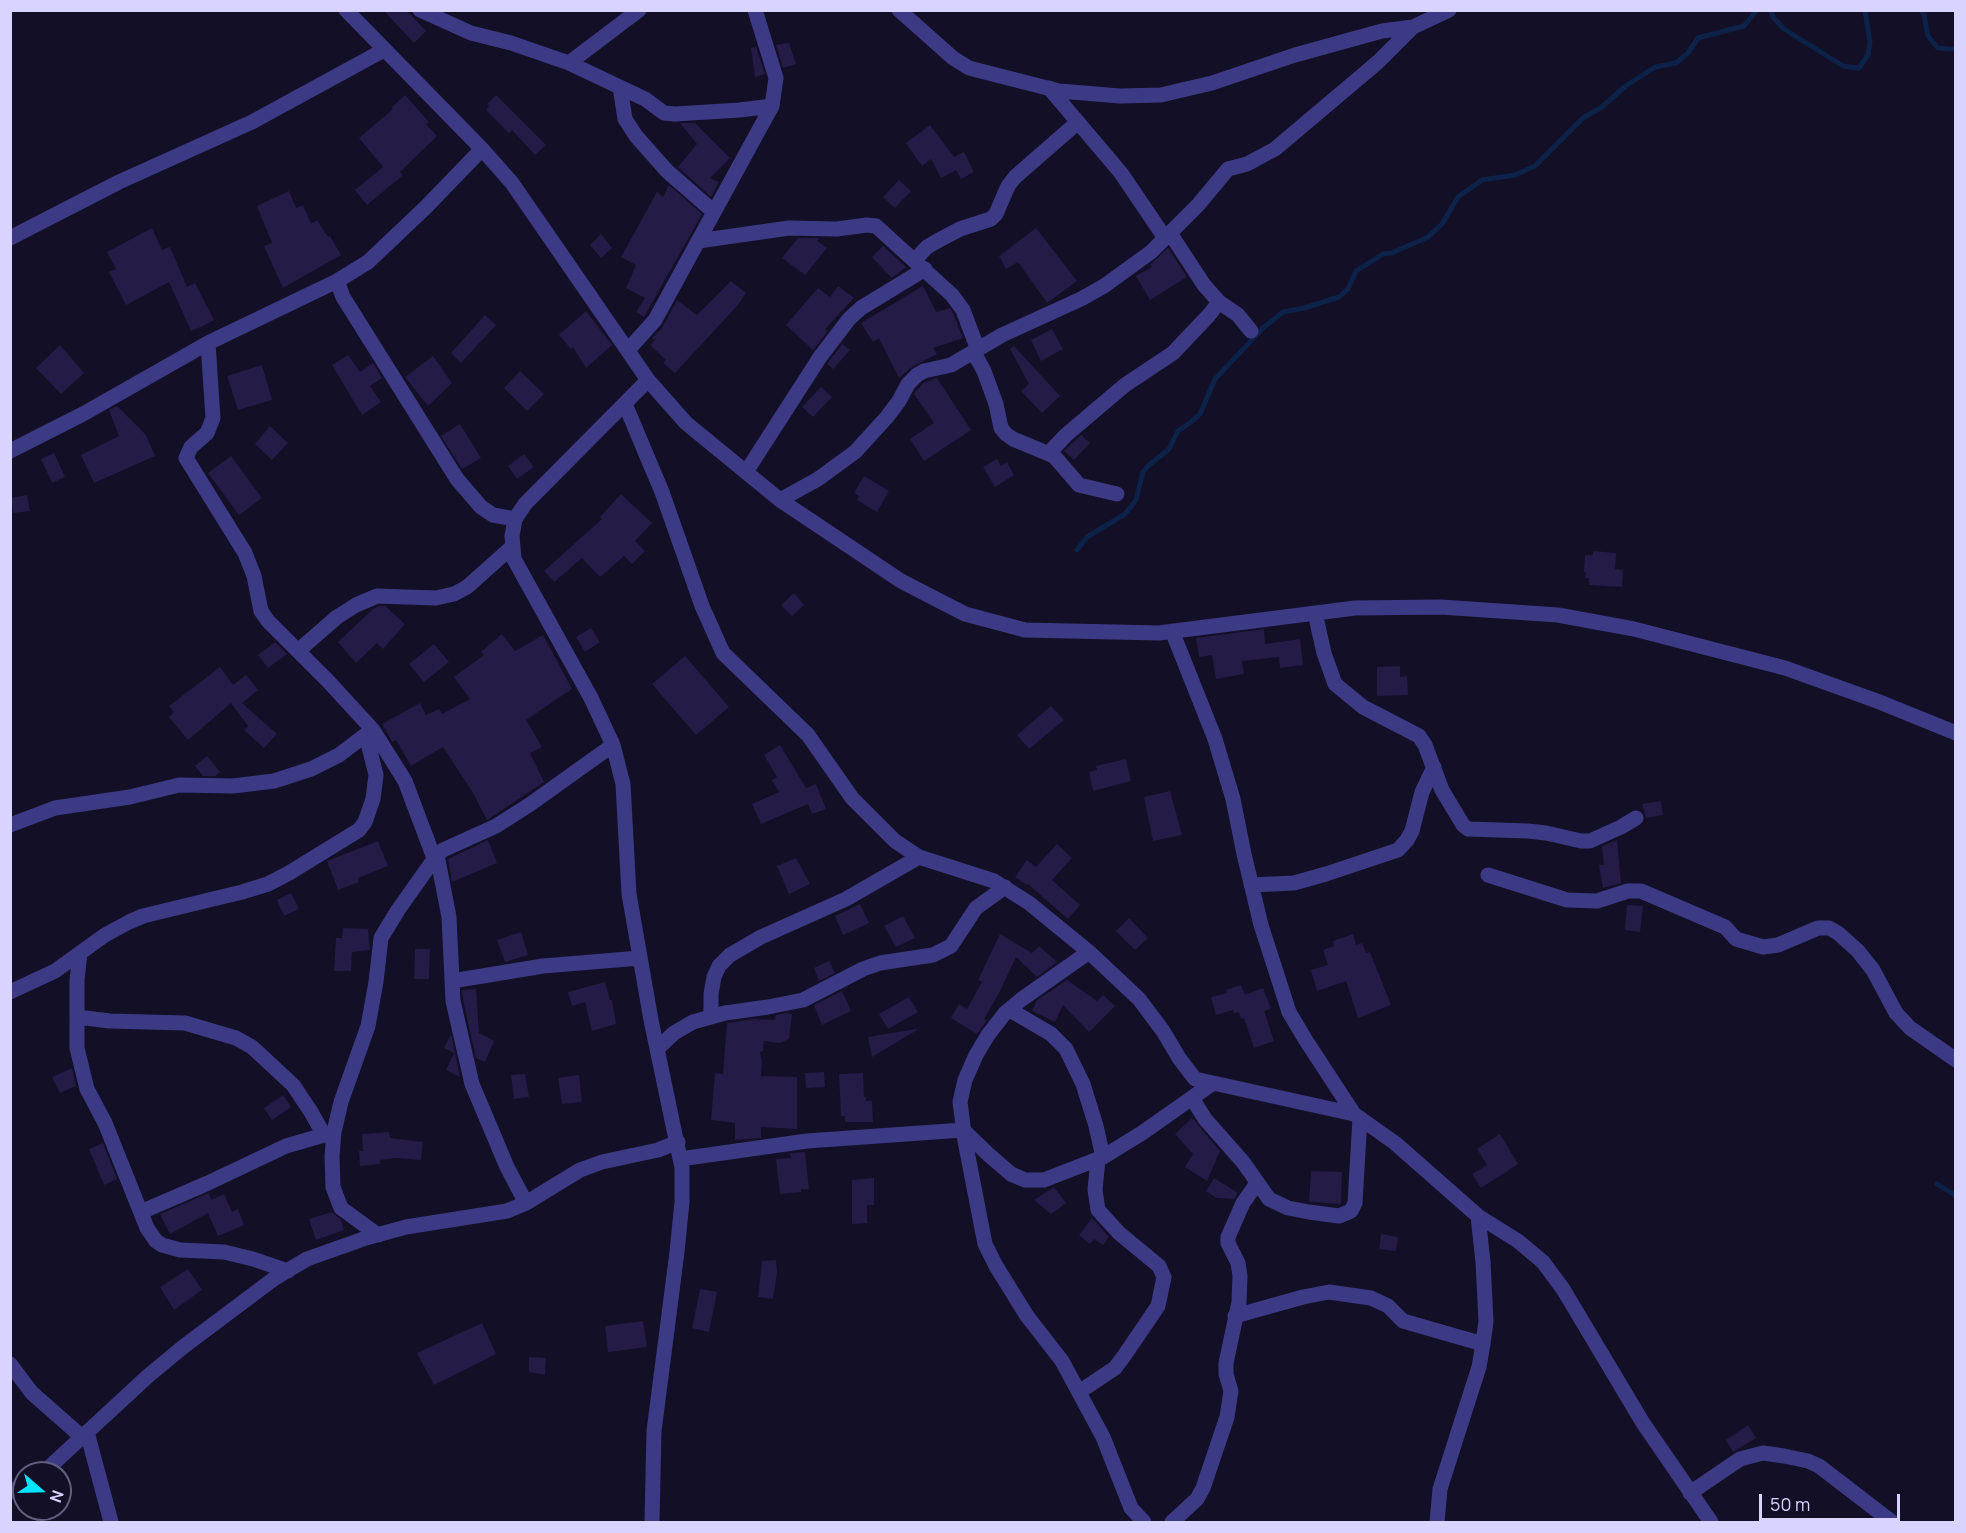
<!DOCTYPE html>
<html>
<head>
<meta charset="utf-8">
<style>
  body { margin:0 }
  #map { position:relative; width:1966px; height:1533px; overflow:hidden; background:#130f26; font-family:Manrope,sans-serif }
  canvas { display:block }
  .frame { position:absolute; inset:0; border:12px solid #d9d4ff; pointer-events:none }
  .north { position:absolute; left:12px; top:1461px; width:60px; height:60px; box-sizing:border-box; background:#130f26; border:2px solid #625e7d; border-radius:50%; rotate:110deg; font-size:16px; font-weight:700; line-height:24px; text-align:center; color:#d9d4ff }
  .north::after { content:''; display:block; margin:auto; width:21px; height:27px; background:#00e5ff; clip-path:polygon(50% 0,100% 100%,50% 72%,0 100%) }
  .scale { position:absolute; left:1759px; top:1494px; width:141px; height:27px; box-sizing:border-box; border:3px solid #d9d4ff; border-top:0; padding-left:8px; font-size:18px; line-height:21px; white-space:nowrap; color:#d9d4ff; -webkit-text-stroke:4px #130f26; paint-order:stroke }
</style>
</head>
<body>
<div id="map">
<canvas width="1966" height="1533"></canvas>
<div class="frame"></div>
<div class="north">N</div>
<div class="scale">50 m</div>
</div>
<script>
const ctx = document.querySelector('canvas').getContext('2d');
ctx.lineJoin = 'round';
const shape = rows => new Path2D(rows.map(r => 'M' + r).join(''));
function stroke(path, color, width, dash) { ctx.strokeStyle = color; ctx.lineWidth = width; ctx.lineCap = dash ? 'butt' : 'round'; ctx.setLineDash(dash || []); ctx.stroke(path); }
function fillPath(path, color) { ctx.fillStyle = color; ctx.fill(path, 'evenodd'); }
stroke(shape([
  [1771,10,1773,17,1784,29,1843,66,1859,68,1868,55,1870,42,1865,10],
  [1921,10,1924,14,1928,36,1938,48,1952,49,1956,48],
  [1077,550,1087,537,1125,514,1136,500,1143,472,1148,466,1169,449,1178,431,1191,422,1200,414,1215,379,1264,327,1283,312,1304,308,1339,297,1348,289,1356,271,1383,254,1392,253,1428,237,1442,224,1458,197,1482,180,1515,175,1535,166,1583,118,1602,107,1627,85,1655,67,1676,63,1688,53,1698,38,1744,26,1757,10],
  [1937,1184,1956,1196]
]), '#0c2248', 5);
fillPath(shape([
  [383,10,406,10,426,31,414,43],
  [789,43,796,64,783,68,776,45],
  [756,47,765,74,755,77,751,48],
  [405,95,429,122,426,124,437,136,400,172,403,175,367,205,355,190,383,167,359,138,393,109,392,107],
  [496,95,546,145,535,155,512,130,509,133,486,110,489,106,487,104],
  [680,123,695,123,730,158,710,178,719,182,711,197,678,167,697,144],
  [930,125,954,157,964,152,974,172,961,179,956,170,941,178,931,159,922,166,906,143],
  [899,180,911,191,895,208,883,197],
  [669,185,702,214,644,317,636,312,645,298,626,288,636,265,621,257,657,192,663,197],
  [289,191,296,208,303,205,311,224,317,220,328,237,330,236,341,255,283,288,264,246,272,243,257,206],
  [152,228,162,250,170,247,187,287,195,283,214,320,203,326,191,331,169,282,126,305,109,272,116,269,107,252],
  [1036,228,1077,281,1047,303,1018,262,1006,269,999,256],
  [601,234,612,248,601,258,590,245],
  [798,238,819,238,817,241,827,248,805,275,782,258],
  [883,246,906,267,892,278,872,257],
  [1168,248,1187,277,1150,300,1136,276,1152,267,1150,265],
  [731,281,746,293,737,306,675,373,663,363,666,360,650,345,655,340,652,338,662,328,677,300,697,315],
  [838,286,854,298,825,329,828,331,813,350,786,325,818,288,830,297],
  [923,286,936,312,950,308,954,315,963,338,933,348,937,354,912,367,899,378,879,338,873,342,861,323],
  [586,311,612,345,586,368,573,347,571,349,559,335],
  [485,315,496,325,461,363,451,353],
  [1052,329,1063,349,1041,361,1031,340],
  [842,344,850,350,833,369,827,364],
  [60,345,84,373,61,394,36,368],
  [1014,346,1060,396,1042,413,1021,391,1029,384,1010,349],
  [348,355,360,372,373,363,382,378,370,386,381,402,362,415,332,365],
  [433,356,452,383,428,406,405,377],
  [262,365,272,400,238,410,227,376],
  [520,371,544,394,527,411,504,388],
  [937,378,971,430,924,461,910,439,934,423,914,394,923,383],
  [821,387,832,397,813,417,802,407],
  [117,406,146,435,155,456,94,483,81,455,119,436,109,410],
  [460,424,481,458,462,469,441,436],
  [270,426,288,443,272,460,255,444],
  [1081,435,1090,443,1074,460,1064,451],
  [54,453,65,477,52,483,41,459],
  [524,454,534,467,517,479,508,466],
  [231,456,262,498,239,515,208,473],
  [997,459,1001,466,1007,462,1014,475,995,487,983,467],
  [864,476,889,491,877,512,857,500,859,496,854,493],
  [621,494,652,523,635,541,645,551,632,564,624,556,600,577,582,558,554,582,544,571,602,519,600,517],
  [27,495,30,511,13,513,11,498],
  [1593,551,1616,553,1615,569,1623,570,1622,587,1589,585,1589,578,1585,578,1586,572,1584,572,1585,555,1593,555],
  [794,593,804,605,792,616,781,605],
  [379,606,385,606,405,624,383,649,377,643,356,663,338,642,373,609],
  [591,628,600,642,585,652,576,637],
  [1264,629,1265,644,1300,639,1303,665,1280,668,1279,657,1242,661,1244,674,1216,679,1212,655,1199,657,1196,638],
  [502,634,515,651,543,635,572,689,526,720,542,747,530,753,544,782,487,820,473,793,443,747,411,766,396,740,392,742,382,724,420,703,426,715,439,709,442,714,470,699,454,677,484,655,481,652],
  [275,642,287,654,268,668,258,655],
  [434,644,449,662,424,682,409,664],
  [685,656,729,707,696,735,652,684],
  [1400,666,1400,677,1407,676,1408,695,1377,696,1377,667],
  [220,667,233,685,246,675,258,690,242,703,277,734,264,748,244,730,248,726,231,703,188,740,169,717,174,712,169,706],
  [1051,706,1064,720,1029,749,1017,735],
  [780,745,806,788,816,784,826,809,812,814,808,804,761,824,752,804,779,792,772,780,777,777,764,755],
  [207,756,220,772,215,776,203,776,195,766],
  [1126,759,1131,781,1093,791,1089,772,1097,770,1096,766],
  [1170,791,1182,835,1153,841,1144,797],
  [1661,801,1663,815,1646,818,1642,804],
  [488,840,497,863,452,882,448,859],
  [1617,840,1621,883,1603,888,1599,865,1604,865,1602,846],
  [378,841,388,866,358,878,359,882,338,890,327,861],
  [1057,844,1072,858,1052,880,1080,905,1068,919,1028,884,1027,885,1015,877,1027,860,1036,867],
  [796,858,810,884,789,894,777,866],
  [291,893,299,909,284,916,277,900],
  [860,904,869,923,843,935,835,916],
  [1627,905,1643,906,1640,932,1625,930],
  [903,916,915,938,896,947,884,926],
  [1129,918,1148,938,1135,950,1116,931],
  [343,928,368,929,370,950,352,952,351,971,334,971,336,938,342,938],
  [521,932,528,955,505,962,497,940],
  [1000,934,1032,953,1039,946,1057,962,1037,977,1016,957,999,993,984,1019,987,1020,977,1034,951,1018,959,1004,967,1009,982,982,978,980],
  [1353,934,1356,945,1362,943,1366,953,1370,952,1391,1005,1358,1018,1346,981,1317,991,1311,970,1328,965,1323,950,1334,946,1333,941],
  [415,949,430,949,429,979,414,979],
  [829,961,835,973,819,981,814,968],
  [1067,980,1097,1001,1103,995,1115,1006,1089,1032,1063,1005,1055,1022,1032,1011,1037,1000],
  [605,982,610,1000,612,1000,616,1024,592,1031,585,1002,572,1006,568,992],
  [1241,985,1245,995,1263,988,1271,1009,1264,1011,1274,1041,1254,1048,1244,1018,1241,1019,1239,1012,1234,1013,1233,1010,1216,1015,1211,997,1227,993,1226,990],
  [476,989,479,1033,494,1041,485,1062,476,1058,463,1000,462,990],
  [842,991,851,1011,822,1025,814,1005],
  [909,997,918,1012,888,1029,879,1014],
  [786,1013,792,1014,789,1039,780,1043,764,1041,763,1051,760,1052,762,1061,761,1076,797,1077,797,1129,761,1127,761,1138,735,1140,735,1123,711,1120,715,1073,723,1074,727,1023,754,1019,775,1020,776,1015],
  [916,1029,917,1030,872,1057,868,1037],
  [451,1034,460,1077,446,1070,454,1053,444,1048],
  [72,1068,76,1086,60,1093,52,1077],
  [824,1072,825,1087,806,1088,805,1073],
  [863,1073,864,1097,866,1097,866,1101,872,1101,873,1122,845,1122,845,1116,841,1116,839,1074],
  [525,1074,529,1097,514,1099,511,1075],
  [579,1075,582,1102,562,1104,558,1078],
  [283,1095,291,1107,272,1120,264,1108],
  [1192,1118,1220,1151,1207,1181,1185,1167,1193,1154,1175,1134],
  [389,1132,390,1138,423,1142,421,1160,395,1158,380,1160,380,1164,360,1166,359,1151,363,1151,362,1134],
  [1500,1134,1518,1164,1481,1188,1472,1174,1487,1165,1477,1149],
  [103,1143,117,1179,104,1185,89,1149],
  [805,1152,809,1189,801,1189,801,1192,780,1194,776,1159,791,1158,790,1153],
  [1311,1171,1342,1172,1341,1204,1309,1202],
  [874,1178,874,1205,867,1205,867,1223,852,1224,852,1180],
  [1214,1178,1238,1193,1234,1199,1216,1198,1206,1191],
  [1054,1187,1066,1203,1051,1214,1034,1200],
  [209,1193,211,1200,224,1194,232,1212,238,1209,244,1225,218,1236,208,1213,170,1234,160,1214],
  [332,1212,341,1220,344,1230,316,1240,309,1219],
  [1092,1218,1109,1237,1103,1245,1094,1239,1090,1244,1079,1235],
  [1381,1234,1398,1237,1396,1251,1379,1249],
  [776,1260,777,1272,773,1299,758,1297,762,1261],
  [188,1269,202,1290,174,1310,160,1287],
  [700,1289,717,1292,709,1332,692,1328],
  [643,1321,647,1347,608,1352,605,1326],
  [482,1323,496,1354,434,1385,417,1353],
  [529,1357,546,1358,545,1375,529,1372],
  [1748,1425,1756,1438,1733,1452,1726,1440]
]), '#241b47');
stroke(shape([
  [346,10,482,149,512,183,648,380,686,423,780,500,901,581,965,614,1025,630,1159,633,1355,608,1441,607,1558,615,1634,629,1785,668,1877,701,1956,733],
  [420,10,471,33,511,43,569,63,645,99,664,113,675,114,740,110,772,106],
  [899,10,953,58,969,68,1059,91,1120,96,1161,95,1212,83,1295,55,1382,31,1413,27],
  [569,63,639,10],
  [620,87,625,119,636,136,667,171,714,212],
  [1049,88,1121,173,1165,238],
  [1170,233,1204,285,1219,302,1238,315,1251,331],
  [10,238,119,182,252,122,384,50],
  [698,241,789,228,837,229,867,225,876,226,952,295,963,310,978,350],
  [915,260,927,247,939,240,960,229,991,219,996,214,1008,186,1015,177,1078,122],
  [337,281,343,297,457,479,481,507,493,515,515,519],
  [208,343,213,418,207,433,191,447,186,458,245,553,254,576,261,611,268,621,328,681,373,730,405,781,434,858],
  [629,349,655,320,772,106,776,78,755,10],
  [974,353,984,371,996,404,1001,428,1006,434,1013,439,1054,456,1079,485,1117,494],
  [648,380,525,504,515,519,512,536,514,559,591,698,613,745,623,784,629,894,651,1020,682,1168,682,1202,677,1252,654,1431,652,1522],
  [625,404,662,492,702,606,723,653,808,735,852,798,895,841,919,857,994,881,1029,903,1089,952,1139,999,1163,1031,1179,1058,1195,1079,1354,1114],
  [10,451,83,414,208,343,337,281,368,262,426,207,482,149],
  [1049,453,1066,435,1125,385,1173,353,1209,315,1219,302],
  [746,472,820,357,849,319,861,308,925,269],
  [780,500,818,479,855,452,887,417,899,401,908,384,917,375,924,371,951,365,1002,335,1081,299,1104,286,1151,252,1198,205,1228,169,1247,164,1275,149,1378,62,1413,27,1449,10],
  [1315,613,1324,653,1335,684,1363,707,1419,736,1425,745,1442,790,1463,825,1468,829,1528,831,1546,833,1581,841,1590,841,1621,827,1636,818],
  [1172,631,1215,739,1233,799,1244,854,1261,925,1289,1012,1305,1039,1354,1114,1395,1143,1478,1216,1518,1241,1543,1262,1563,1289,1643,1423,1711,1522],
  [298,651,337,617,356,605,377,596,436,598,454,594,467,587,513,546],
  [10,825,55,808,130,797,179,785,233,786,274,781,311,769,339,755,372,730],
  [437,855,449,917,453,1001,472,1084,507,1167,526,1203],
  [1488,875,1567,900,1597,901,1628,891,1641,891,1725,927,1736,939,1763,947,1778,945,1818,928,1829,928,1838,933,1858,951,1873,970,1896,1013,1910,1028,1956,1060],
  [1251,885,1294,883,1326,874,1398,850,1407,840,1412,831,1422,792,1434,767],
  [1089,952,1022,999,1005,1013,988,1035,976,1055,965,1080,960,1102,965,1141,985,1244,996,1266,1027,1316,1062,1361,1103,1437,1131,1508,1144,1522],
  [80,953,77,980,77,1048,87,1089,105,1123,147,1228,156,1241,162,1245,180,1250,224,1252,253,1259,288,1271],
  [452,981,543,966,640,958],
  [10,992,55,971,105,935,129,922,143,916,242,892,268,884,289,873,359,830,365,822,373,799,376,775,366,735],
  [1010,1010,1051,1034,1066,1049,1083,1084,1096,1126,1103,1157],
  [77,1017,110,1021,185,1023,236,1038,252,1047,293,1085,311,1112,324,1135],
  [711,1017,711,994,714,977,719,966,730,955,761,937,846,899,919,857],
  [657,1049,674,1033,693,1022,725,1013,768,1007,803,1000,863,969,880,963,933,955,951,946,976,908,1005,887],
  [1192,1098,1205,1119,1243,1162,1269,1199,1288,1208,1309,1212,1339,1216,1351,1211,1355,1203,1360,1118],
  [680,1159,807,1141,963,1130,989,1155,1011,1174,1025,1180,1044,1180,1103,1157,1142,1133,1213,1083],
  [141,1212,208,1183,286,1146,331,1133],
  [378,1235,341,1208,333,1187,332,1156,334,1132,341,1102,368,1026,376,982,381,938,398,910,437,855,443,850,496,826,529,805,613,745],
  [1235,1316,1303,1297,1329,1292,1371,1298,1388,1306,1403,1321,1483,1344],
  [10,1364,32,1393,82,1437],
  [1079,1392,1115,1368,1124,1356,1158,1306,1164,1277,1159,1266,1119,1233,1098,1210,1095,1190,1098,1159],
  [87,1432,111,1522],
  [43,1473,148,1376,183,1347,275,1278,307,1259,366,1238,406,1227,507,1211,526,1203,580,1170,602,1162,658,1150,678,1142],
  [10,1492,24,1485],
  [1690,1493,1740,1459,1763,1453,1784,1456,1808,1461,1819,1466,1892,1522],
  [1172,1522,1197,1499,1203,1488,1227,1417,1231,1391,1226,1374,1226,1363,1239,1302,1240,1276,1238,1263,1228,1243,1228,1237,1243,1203,1257,1183],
  [1437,1522,1440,1489,1479,1367,1483,1344,1486,1321,1483,1262,1478,1216]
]), '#3d3a85', 15);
</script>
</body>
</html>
